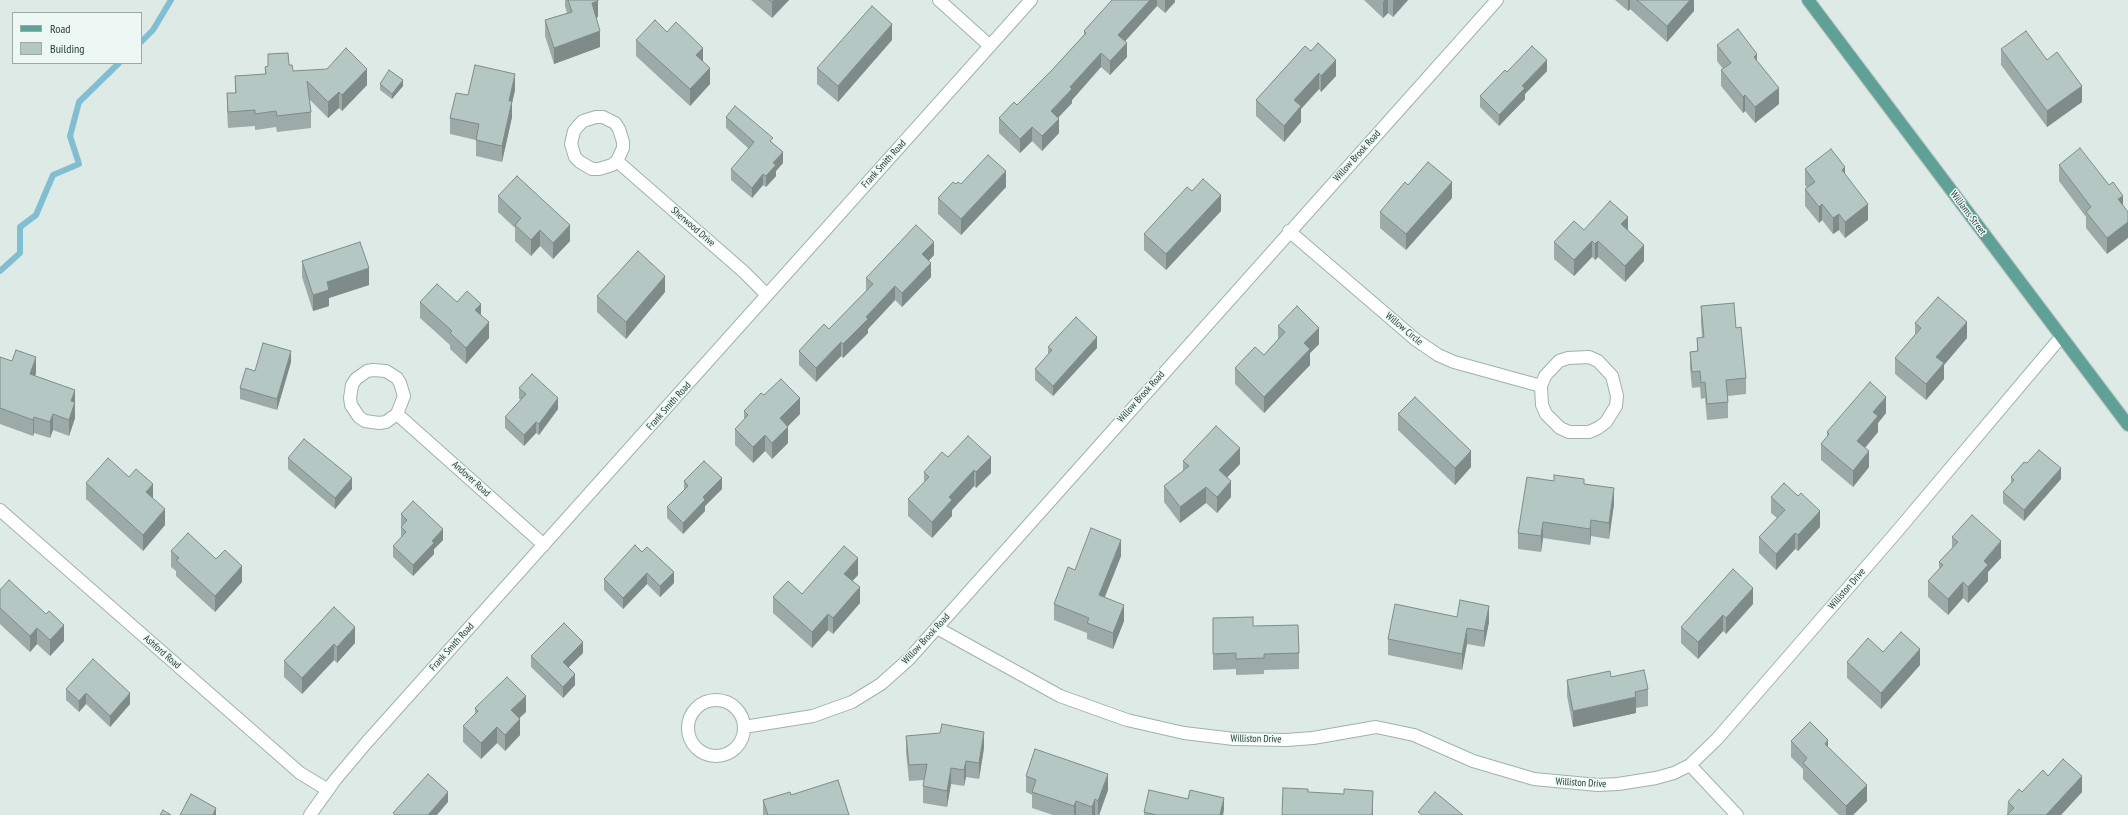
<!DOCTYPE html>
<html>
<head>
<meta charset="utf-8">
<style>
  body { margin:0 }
  #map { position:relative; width:2128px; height:815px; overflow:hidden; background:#ddeae5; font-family:"PT Sans Narrow",sans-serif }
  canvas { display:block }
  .legend { position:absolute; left:12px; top:12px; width:130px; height:52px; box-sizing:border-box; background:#edf7f3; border:1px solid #9aaba7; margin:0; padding:5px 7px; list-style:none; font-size:12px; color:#1e3a35 }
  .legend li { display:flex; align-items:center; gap:8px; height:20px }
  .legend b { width:20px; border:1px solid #9aaba7 }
</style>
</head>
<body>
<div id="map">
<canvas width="2128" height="815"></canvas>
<ul class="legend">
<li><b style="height:5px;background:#60a197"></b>Road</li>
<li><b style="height:11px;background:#b5c7c2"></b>Building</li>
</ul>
</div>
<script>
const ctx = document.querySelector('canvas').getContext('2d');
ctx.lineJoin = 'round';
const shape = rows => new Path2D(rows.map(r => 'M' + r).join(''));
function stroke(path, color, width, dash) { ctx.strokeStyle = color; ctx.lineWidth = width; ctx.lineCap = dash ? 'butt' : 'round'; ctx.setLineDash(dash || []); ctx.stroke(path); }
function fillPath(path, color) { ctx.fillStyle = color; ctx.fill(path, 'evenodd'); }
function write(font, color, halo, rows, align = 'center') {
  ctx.font = font + ' "PT Sans Narrow",sans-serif'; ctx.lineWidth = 3; ctx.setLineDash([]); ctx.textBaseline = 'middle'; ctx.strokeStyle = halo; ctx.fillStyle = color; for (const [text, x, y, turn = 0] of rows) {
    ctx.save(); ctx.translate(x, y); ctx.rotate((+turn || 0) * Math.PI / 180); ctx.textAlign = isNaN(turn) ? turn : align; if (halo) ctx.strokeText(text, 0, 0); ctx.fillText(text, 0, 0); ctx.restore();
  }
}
stroke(shape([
  [141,42,153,30,171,0],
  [0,271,20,253,20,227,36,215,53,175,79,164,70,136,79,102,119,63]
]), '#82bed2', 6);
const minor = shape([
  [939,0,990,46],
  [617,161,612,165,599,169,592,169,580,162,575,157,571,144,574,131,578,126,583,121,596,117,603,117,615,123,619,129,623,142,623,148,617,161,744,272,767,295],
  [1289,231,1416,340,1438,355,1454,362,1541,386,1545,376,1559,361,1568,358,1589,357,1598,361,1612,376,1617,396,1616,406,1606,422,1598,428,1589,432,1569,432,1560,428,1546,414,1542,405,1541,386],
  [397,414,386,422,379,423,365,421,359,417,351,405,350,398,352,385,356,379,367,371,373,370,386,371,397,378,400,383,404,396,397,414,544,545],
  [0,510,300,773,328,790],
  [937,628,1060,696,1127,720,1184,733,1234,739,1286,740,1313,738,1376,727,1414,735,1473,761,1534,779,1598,785,1618,784,1656,778,1674,773,1690,765,1717,739,1894,535,2061,337],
  '688 728a28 28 0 1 1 56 0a28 28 0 1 1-56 0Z',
  [744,727,813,716,852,702,881,684,909,659,1497,0],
  [1690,765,1737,815],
  [310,815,335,780,367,742,1031,0]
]);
const major = shape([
  [1808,0,2128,425]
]);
stroke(minor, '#a0b2ad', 14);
stroke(major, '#bcc4c2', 14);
stroke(minor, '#fff', 12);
stroke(major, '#60a197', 12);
fillPath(shape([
  [565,0,598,0,598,17,596,18,600,47,554,64,545,36,545,20,567,13,565,6],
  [751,0,789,0,772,18],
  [1112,0,1175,0,1175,2,1165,13,1157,6,1125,41,1127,57,1110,75,1101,67,1072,100,1072,103,1058,118,1059,133,1042,151,1032,141,1020,153,999,133,999,118,1017,105,1052,70,1084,35,1084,31],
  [1364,0,1408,0,1393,17,1388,13,1383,18],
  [1615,0,1694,0,1694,11,1667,42,1630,9,1628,11],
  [667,32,703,61,710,84,690,106,636,56,636,40],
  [892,40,838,102,817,84,817,68],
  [1717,45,1757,61,1779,104,1755,123,1745,111,1743,113,1721,86,1721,70,1723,69,1717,61],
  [1305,46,1336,76,1321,92,1319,89,1301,109,1301,122,1284,142,1256,116,1256,100],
  [2001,49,2047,60,2082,102,2047,127,2001,65],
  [268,54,289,65,293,71,367,85,342,111,339,108,328,118,309,99,311,112,311,128,277,132,276,127,255,130,255,126,228,128,227,109,227,93,235,93,235,76,265,74,265,67,268,66],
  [1547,71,1525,94,1525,99,1499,126,1480,107,1480,96,1507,72],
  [380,84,403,86,392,99,380,90],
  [515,90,512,103,512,117,502,162,476,156,476,140,450,134,450,118,468,95],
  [726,117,773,143,783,163,776,171,776,176,766,187,763,185,752,198,731,180,731,169,749,149,726,128],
  [2059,165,2109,185,2107,254,2086,228,2086,217,2059,181],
  [1805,169,1845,174,1868,220,1845,238,1839,230,1833,234,1822,220,1819,223,1805,206,1805,189,1807,188,1805,185],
  [956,184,961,184,1006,187,961,235,938,214,938,198],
  [1408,185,1452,198,1406,250,1380,228,1380,212],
  [1192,191,1221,211,1166,270,1144,250,1144,234],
  [498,196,570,241,553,259,540,246,531,256,515,241,515,228,498,212],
  [1584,230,1628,230,1644,261,1625,282,1598,257,1595,260,1592,257,1574,276,1554,259,1554,242],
  [934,255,928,261,931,277,902,307,895,300,868,329,868,333,843,358,841,356,816,382,799,365,799,351,829,329,866,291,866,278],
  [302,261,369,285,329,298,329,306,313,311,302,277],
  [665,292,626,339,597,312,597,296],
  [420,302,457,302,481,315,489,338,466,364,450,349,450,345,420,318],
  [1701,306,1736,328,1746,378,1746,394,1728,396,1728,418,1707,420,1705,398,1701,399,1700,387,1692,388,1690,368,1690,352,1697,351,1697,338,1702,338,1701,322],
  [1915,323,1967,338,1944,365,1944,379,1926,400,1895,374,1895,358,1915,335],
  [1278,326,1319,344,1310,353,1310,365,1264,413,1235,384,1235,368,1264,355,1278,339],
  [1048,347,1097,348,1053,396,1035,380,1035,369,1048,354],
  [0,357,36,373,35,376,75,402,75,418,69,436,53,430,50,438,34,433,33,436,0,424],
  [291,362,277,410,240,399,240,388,255,371],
  [519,388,558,409,539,435,536,433,524,446,505,428,505,417,521,400,519,399],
  [764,395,800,414,788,426,788,443,772,459,765,451,753,463,735,445,735,429,744,420,744,411],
  [1886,413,1878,423,1878,432,1865,448,1869,467,1853,487,1821,460,1821,444,1827,437,1827,432],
  [1398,414,1471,467,1455,485,1398,430],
  [948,457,991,473,976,488,974,486,952,510,952,516,932,538,908,516,908,499,924,483,924,472],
  [288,458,352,489,335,509,288,469],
  [1183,461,1240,464,1227,477,1231,497,1217,513,1206,503,1180,523,1164,502,1164,486,1183,471],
  [2027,463,2061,479,2024,521,2003,503,2003,492,2011,483,2011,477],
  [684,481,722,489,705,506,705,511,683,534,667,518,667,507,684,490],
  [1554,481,1584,484,1614,504,1609,539,1591,536,1590,545,1543,538,1541,552,1518,549,1518,533],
  [86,483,153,498,165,525,143,551,86,499],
  [1771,497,1820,527,1798,551,1795,549,1776,570,1759,553,1759,537,1777,518,1771,513],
  [401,514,443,540,434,549,434,554,413,576,393,557,393,546,401,538,401,527,402,526,401,525],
  [1952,537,2001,558,1988,572,1988,581,1968,603,1963,598,1948,615,1928,597,1928,581,1939,569,1939,562,1952,548],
  [171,551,216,559,242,582,215,612,176,576,176,571,171,567],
  [642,552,674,583,660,597,647,584,623,609,604,590,604,579],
  [1121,556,1105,597,1124,621,1113,649,1087,639,1087,633,1054,620,1054,604,1075,570],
  [858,575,852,581,860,603,833,634,828,630,812,648,773,613,773,597,802,594],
  [0,590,64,641,50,656,37,644,30,652,0,624],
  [1753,604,1726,634,1723,631,1698,659,1681,643,1681,627],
  [334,607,355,643,337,663,334,660,302,694,284,677,284,661],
  [1457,617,1489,622,1484,647,1467,644,1462,670,1388,655,1388,639],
  [1213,618,1253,626,1299,653,1299,669,1264,670,1264,674,1236,675,1236,669,1213,670],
  [1883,652,1920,665,1881,709,1847,678,1847,662],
  [583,653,568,667,575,685,563,698,531,667,531,656],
  [1611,677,1648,689,1648,706,1636,708,1636,713,1573,727,1567,696,1567,680],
  [66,689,130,704,110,727,86,704,79,712,66,700],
  [475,708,526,712,519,718,520,735,505,751,497,743,481,759,463,742,463,726,475,714],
  [906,736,984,748,979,779,966,777,964,786,951,784,947,807,923,803,923,786,924,780,909,781,906,752],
  [1791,741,1828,747,1867,801,1853,815,1839,815,1803,779,1803,769,1791,757],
  [1026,776,1108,790,1099,815,1053,815,1032,808,1032,795,1026,792],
  [2048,776,2082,792,2061,815,2007,815,2008,802],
  [791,795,849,815,763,815,763,800],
  [1224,809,1223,815,1144,815,1144,812]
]), '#9caba7');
fillPath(shape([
  [774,0,789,0,772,18,772,2],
  [1150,0,1157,0,1157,6,1118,49,1118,35],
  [1165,0,1175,0,1175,2,1165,13],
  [1385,0,1388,0,1388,13,1383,18,1383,2],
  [1394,0,1408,0,1393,17,1393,1],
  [1628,0,1630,0,1630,9,1628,11],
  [1690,0,1694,0,1694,11,1667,42,1667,26],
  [598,1,598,17,592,19,592,3],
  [892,24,892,40,838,102,838,86],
  [600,31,600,47,554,64,554,48],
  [1127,43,1127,57,1110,75,1110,61],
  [703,48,703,64,696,55],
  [1101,53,1101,67,1072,100,1072,103,1051,125,1051,111,1070,87],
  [1757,54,1757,70,1754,57],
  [1336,60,1336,76,1321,92,1321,76],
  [1547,60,1547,71,1525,94,1525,99,1499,126,1499,115,1522,86],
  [710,68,710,84,690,106,690,89],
  [367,69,367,85,342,111,342,95],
  [1319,73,1319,89,1301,109,1301,122,1284,142,1284,126,1294,100],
  [515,74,515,90,512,103,512,117,502,162,502,146,509,101],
  [403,80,403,86,392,99,392,94],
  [2082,86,2082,102,2047,127,2047,111],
  [1779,88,1779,104,1755,123,1755,107],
  [339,92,339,108,328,118,328,102],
  [1745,95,1745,111,1743,113,1743,97],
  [1059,119,1059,133,1042,151,1042,136],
  [1032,127,1032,141,1020,153,1020,139],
  [783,152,783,163,776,171,776,176,766,187,766,176,773,163],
  [1845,167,1845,183,1842,170],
  [1006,171,1006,187,961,235,961,219],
  [763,174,763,185,752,198,752,188],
  [1452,182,1452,198,1406,250,1406,234],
  [1221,195,1221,211,1166,270,1166,254],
  [2123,196,2123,212,2118,199],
  [1822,204,1822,220,1819,223,1819,207],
  [1868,204,1868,220,1845,238,1845,222],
  [1839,214,1839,230,1833,234,1833,218],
  [1628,217,1628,233,1621,224],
  [2128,222,2128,238,2107,254,2107,238],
  [570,225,570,241,553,259,553,243],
  [540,230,540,246,531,256,531,240],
  [1592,241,1592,257,1574,276,1574,260],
  [1598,241,1598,257,1595,260,1595,244],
  [934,242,934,255,922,268,922,254],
  [1644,245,1644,261,1625,282,1625,266],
  [931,263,931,277,902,307,902,293],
  [369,268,369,285,329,298,329,306,313,311,313,295,327,282],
  [665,276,665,292,626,339,626,322],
  [895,286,895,300,868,329,868,333,843,358,843,344,866,317],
  [481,304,481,320,475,310],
  [489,322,489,338,466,364,466,348],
  [1967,322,1967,338,1944,365,1944,379,1926,400,1926,384,1936,357],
  [1319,328,1319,344,1310,353,1310,365,1264,413,1264,397,1304,343],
  [1097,337,1097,348,1053,396,1053,386],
  [841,342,841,356,816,382,816,368],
  [291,351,291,362,277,410,277,399],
  [36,357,36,373,30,390,30,374],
  [75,390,75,418,69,436,69,420,71,401],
  [1886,397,1886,413,1878,423,1878,432,1857,457,1857,441,1873,412],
  [558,398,558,409,539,435,539,424],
  [800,398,800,414,780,434,780,418],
  [53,414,53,430,50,438,50,422],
  [34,417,34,433,33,436,33,420],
  [536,422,536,433,524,446,524,435],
  [788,427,788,443,772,459,772,443],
  [765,435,765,451,753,463,753,447],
  [1240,448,1240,464,1219,486,1219,470],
  [1471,451,1471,467,1455,485,1455,468],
  [1869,451,1869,467,1853,487,1853,471],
  [991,457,991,473,976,488,976,472],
  [2061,468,2061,479,2024,521,2024,510],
  [974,470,974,486,952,510,952,516,932,538,932,522,949,497],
  [352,478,352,489,335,509,335,498],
  [722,478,722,489,705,506,705,511,683,534,683,523,703,497],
  [1231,481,1231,497,1217,513,1217,497],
  [153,484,153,500,146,492],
  [1206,487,1206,503,1180,523,1180,507],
  [1614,488,1614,504,1609,539,1609,523],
  [165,509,165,525,143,551,143,535],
  [1820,511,1820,527,1798,551,1798,535],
  [1591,520,1591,536,1590,545,1590,529],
  [1543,522,1543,538,1541,552,1541,536],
  [443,529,443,540,434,549,434,554,413,576,413,565,432,541],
  [1795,533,1795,549,1776,570,1776,554],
  [1121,540,1121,556,1099,611,1099,595],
  [2001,541,2001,558,1988,572,1988,581,1968,603,1968,587,1984,561],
  [858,558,858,575,844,590,844,574],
  [242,566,242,582,215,612,215,596],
  [674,572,674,583,660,597,660,586],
  [647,573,647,584,623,609,623,598],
  [1963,582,1963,598,1948,615,1948,599],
  [860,587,860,603,833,634,833,618],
  [1753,588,1753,604,1726,634,1726,618],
  [1124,605,1124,621,1113,649,1113,633],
  [1489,606,1489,622,1484,647,1484,631],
  [828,614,828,630,812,648,812,632],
  [1723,615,1723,631,1698,659,1698,642],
  [64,625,64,641,50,656,50,640],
  [355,627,355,643,337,663,337,647],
  [37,628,37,644,30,652,30,636],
  [1467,628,1467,644,1462,670,1462,654],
  [583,642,583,653,563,673,563,662],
  [334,644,334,660,302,694,302,678],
  [1920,649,1920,665,1881,709,1881,693],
  [575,674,575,685,563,698,563,687],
  [86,693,86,704,79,712,79,701],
  [130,693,130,704,110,727,110,716],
  [526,696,526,712,511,726,511,710],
  [1636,697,1636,713,1573,727,1573,711],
  [520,719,520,735,505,751,505,735],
  [497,727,497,743,481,759,481,743],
  [984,732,984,748,979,779,979,763],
  [1828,740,1828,756,1825,744],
  [966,761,966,777,964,786,964,770],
  [951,768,951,784,947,807,947,791],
  [1108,774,1108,790,1099,815,1098,815,1098,801],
  [2082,776,2082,792,2061,815,2046,815],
  [1867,785,1867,801,1853,815,1846,815,1846,806],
  [1373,791,1373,815,1372,815],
  [448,792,448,802,437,815,428,815],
  [1224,798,1224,809,1223,815,1220,815],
  [1095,799,1095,815,1092,815,1092,807],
  [1076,801,1076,815,1074,815,1074,806],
  [216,808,216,815,213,815]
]), '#7f8b88');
const building = shape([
  [568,0,598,0,598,1,592,3,600,31,554,48,545,20,572,12,568,0],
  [769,0,774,0,772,2,769,0],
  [1112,0,1150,0,1118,35,1127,43,1110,61,1101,53,1070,87,1072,89,1051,111,1059,119,1042,136,1032,127,1020,139,999,118,1014,102,1017,105,1052,70,1086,33,1084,31,1112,0],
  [1637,0,1690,0,1667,26,1637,0],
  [872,6,892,24,838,86,817,68,872,6],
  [655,20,667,32,676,22,703,48,696,55,710,68,690,89,636,40,655,20],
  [1738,29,1757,54,1754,57,1779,88,1755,107,1745,95,1743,97,1721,70,1731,63,1717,45,1738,29],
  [2026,31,2047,60,2057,52,2082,86,2047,111,2001,49,2026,31],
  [1318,43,1336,60,1321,76,1319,73,1294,100,1301,106,1284,126,1256,100,1305,46,1311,51,1318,43],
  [1532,46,1547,60,1522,86,1525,88,1499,115,1480,96,1505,70,1507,72,1532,46],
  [346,48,367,69,342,95,339,92,328,102,307,81,311,112,277,116,276,111,255,114,255,110,228,112,227,93,236,93,235,76,266,74,265,67,268,66,268,54,288,53,289,65,292,65,293,71,327,69,346,48],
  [475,65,515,74,509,101,512,101,502,146,476,140,479,124,450,118,456,93,468,95,475,65],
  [389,70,403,80,392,94,380,84,389,70],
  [735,106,773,138,770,141,783,152,773,163,776,165,766,176,763,174,752,188,731,169,754,142,726,117,735,106],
  [2080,148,2109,185,2113,182,2123,196,2118,199,2128,212,2128,222,2107,238,2086,212,2091,207,2059,165,2080,148],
  [1831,149,1845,167,1842,170,1868,204,1845,222,1839,214,1833,218,1822,204,1819,207,1805,189,1815,182,1805,169,1831,149],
  [988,155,1006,171,961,219,938,198,953,182,956,184,958,182,961,184,988,155],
  [1428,162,1452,182,1406,234,1380,212,1405,182,1408,185,1428,162],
  [517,176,570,225,553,243,540,230,531,240,515,225,521,218,498,196,517,176],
  [1203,179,1221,195,1166,254,1144,234,1187,187,1192,191,1203,179],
  [1610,201,1628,217,1621,224,1644,245,1625,266,1598,241,1595,244,1592,241,1574,260,1554,242,1574,221,1584,230,1610,201],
  [916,225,934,242,922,254,931,263,902,293,895,286,866,317,868,319,843,344,841,342,816,368,799,351,824,324,829,329,873,284,866,278,916,225],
  [360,242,369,268,327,282,329,290,313,295,302,261,360,242],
  [638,251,665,276,626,322,597,296,638,251],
  [437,284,457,302,467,291,481,304,475,310,489,322,466,348,450,333,452,331,420,302,437,284],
  [1938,297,1967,322,1936,357,1944,363,1926,384,1895,358,1921,328,1915,323,1938,297],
  [1734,303,1736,328,1741,327,1746,378,1726,380,1728,402,1707,404,1705,382,1701,383,1700,371,1692,372,1690,352,1698,351,1697,338,1704,337,1701,306,1734,303],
  [1297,306,1319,328,1304,343,1310,349,1264,397,1235,368,1255,347,1264,355,1285,332,1278,326,1297,306],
  [1076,317,1097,337,1053,386,1035,369,1052,350,1048,347,1076,317],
  [263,343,291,351,277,399,240,388,246,368,255,371,263,343],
  [16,350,36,357,30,374,75,390,71,401,75,402,69,420,53,414,50,422,34,417,33,420,0,408,0,357,12,361,16,350],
  [532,374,558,398,539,424,536,422,524,435,505,417,526,394,519,388,532,374],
  [781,379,800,398,780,418,788,427,772,443,765,435,753,447,735,429,748,415,744,411,761,393,764,395,781,379],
  [1870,382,1886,397,1873,412,1878,416,1857,441,1869,451,1853,471,1821,444,1829,434,1827,432,1870,382],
  [1415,397,1471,451,1455,468,1398,414,1415,397],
  [1216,426,1240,448,1219,470,1231,481,1217,497,1206,487,1180,507,1164,486,1189,466,1183,461,1216,426],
  [968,436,991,457,976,472,974,470,949,497,952,500,932,522,908,499,929,477,924,472,942,452,948,457,968,436],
  [304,439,352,478,335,498,288,458,304,439],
  [2039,450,2061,468,2024,510,2003,492,2014,480,2011,477,2024,462,2027,463,2039,450],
  [108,458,129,477,136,469,153,484,146,492,165,509,143,535,86,483,108,458],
  [704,461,722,478,703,497,705,500,683,523,667,507,688,486,684,481,704,461],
  [1554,475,1584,479,1584,484,1614,488,1609,523,1591,520,1590,529,1543,522,1541,536,1518,533,1527,477,1554,481,1554,475],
  [1784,483,1798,496,1801,493,1820,511,1798,535,1795,533,1776,554,1759,537,1785,510,1771,497,1784,483],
  [413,501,443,529,432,541,434,543,413,565,393,546,406,532,401,527,407,520,401,514,413,501],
  [1972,515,2001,541,1984,561,1988,565,1968,587,1963,582,1948,599,1928,581,1943,565,1939,562,1958,542,1952,537,1972,515],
  [1091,528,1121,540,1099,595,1124,605,1113,633,1087,623,1089,618,1054,604,1068,567,1075,570,1091,528],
  [188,533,216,559,225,550,242,566,215,596,176,560,179,558,171,551,188,533],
  [635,545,642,552,647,547,674,572,660,586,647,573,623,598,604,579,635,545],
  [844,546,858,558,844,574,860,587,833,618,828,614,812,632,773,597,788,581,802,594,844,546],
  [1733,569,1753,588,1726,618,1723,615,1698,642,1681,627,1733,569],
  [9,580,46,614,49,611,64,625,50,640,37,628,30,636,0,608,0,590,9,580],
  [1460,600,1489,606,1484,631,1467,628,1462,654,1388,639,1395,604,1457,617,1460,600],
  [334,607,355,627,337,647,334,644,302,678,284,661,334,607],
  [1253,617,1253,626,1298,625,1299,653,1264,654,1264,658,1236,659,1236,653,1213,654,1213,618,1253,617],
  [564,623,583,642,563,662,575,674,563,687,531,656,564,623],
  [1901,632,1920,649,1881,693,1847,662,1868,638,1883,652,1901,632],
  [93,659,130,693,110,716,86,693,79,701,66,689,93,659],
  [1644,670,1648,689,1635,692,1636,697,1573,711,1567,680,1610,671,1611,677,1644,670],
  [507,677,526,696,511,710,520,719,505,735,497,727,481,743,463,726,478,711,475,708,507,677],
  [1810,722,1828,740,1825,744,1867,785,1846,806,1803,763,1807,758,1791,741,1810,722],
  [942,724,984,732,979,763,966,761,964,770,951,768,947,791,923,786,927,764,909,765,906,736,940,733,942,724],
  [1035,749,1108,774,1098,801,1095,799,1092,807,1076,801,1074,806,1032,792,1036,780,1026,776,1035,749],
  [2063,759,2082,776,2046,815,2007,815,2014,808,2008,802,2019,789,2022,792,2043,770,2048,776,2063,759],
  [428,774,448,792,428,815,395,815,393,813,428,774],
  [838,780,849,815,768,815,763,800,790,792,791,795,838,780],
  [1283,788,1308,789,1308,792,1344,794,1344,789,1373,791,1372,815,1282,815,1283,788],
  [1149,790,1188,799,1190,790,1224,798,1220,815,1156,815,1144,812,1149,790],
  [1435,792,1463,815,1422,815,1418,812,1435,792],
  [191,794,216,808,213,815,180,815,191,794],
  [163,810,171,815,160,815,163,810]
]);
fillPath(building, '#b5c7c2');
stroke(building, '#7f8b88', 1);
write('10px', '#1e3a35', '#edf7f3', [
  ["Willow Brook Road",1357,156,-48],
  ["Frank Smith Road",884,164,-48],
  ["Williams Street",1968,213,53],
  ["Sherwood Drive",693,227,41],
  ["Willow Circle",1404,329,40],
  ["Willow Brook Road",1141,397,-48],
  ["Frank Smith Road",669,406,-48],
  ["Andover Road",471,479,42],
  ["Williston Drive",1847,589,-49],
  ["Willow Brook Road",926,639,-47],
  ["Frank Smith Road",452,647,-48],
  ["Ashford Road",162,652,41],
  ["Williston Drive",1256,739,1],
  ["Williston Drive",1581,783,3]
]);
</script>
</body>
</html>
